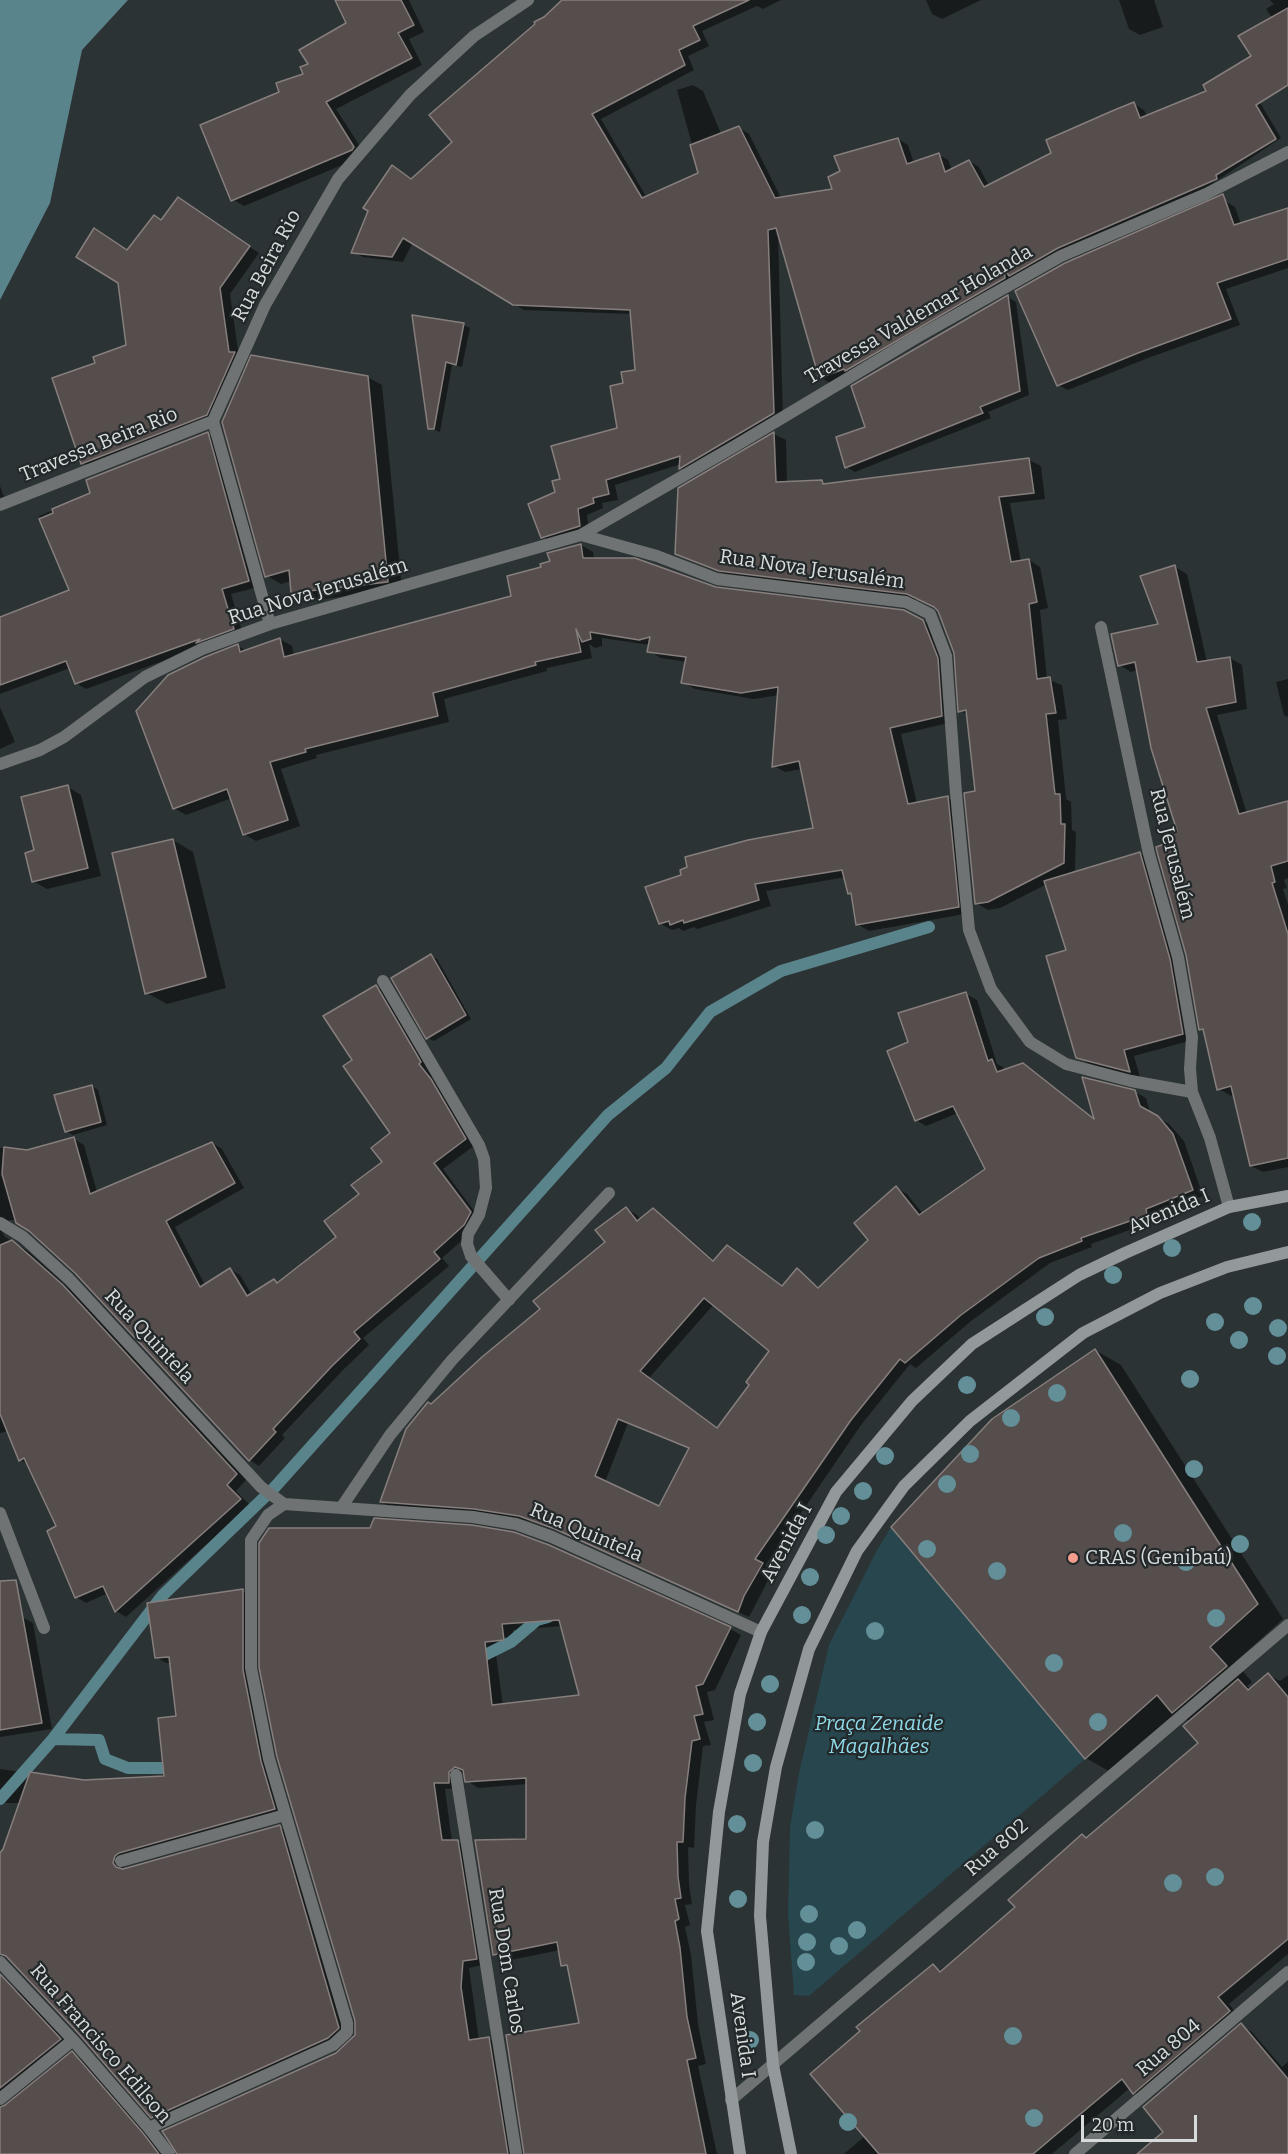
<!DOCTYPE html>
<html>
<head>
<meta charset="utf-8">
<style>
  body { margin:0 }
  #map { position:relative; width:1288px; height:2154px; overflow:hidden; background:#2c3334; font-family:Bitter,serif }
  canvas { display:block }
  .scale { position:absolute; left:1081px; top:2115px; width:116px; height:27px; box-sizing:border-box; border:3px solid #d7dbdc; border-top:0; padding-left:8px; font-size:18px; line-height:21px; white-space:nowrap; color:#d7dbdc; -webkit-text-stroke:4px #23292a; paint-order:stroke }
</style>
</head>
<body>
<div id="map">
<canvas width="1288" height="2154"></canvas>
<div class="scale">20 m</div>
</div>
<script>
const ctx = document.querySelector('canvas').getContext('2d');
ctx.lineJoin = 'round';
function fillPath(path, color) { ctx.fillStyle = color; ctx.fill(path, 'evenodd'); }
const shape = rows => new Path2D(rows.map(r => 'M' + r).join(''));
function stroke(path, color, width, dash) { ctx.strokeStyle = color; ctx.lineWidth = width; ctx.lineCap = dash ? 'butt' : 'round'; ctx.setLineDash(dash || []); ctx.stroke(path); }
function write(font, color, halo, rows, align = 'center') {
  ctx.font = font + ' Bitter,serif'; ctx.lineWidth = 4.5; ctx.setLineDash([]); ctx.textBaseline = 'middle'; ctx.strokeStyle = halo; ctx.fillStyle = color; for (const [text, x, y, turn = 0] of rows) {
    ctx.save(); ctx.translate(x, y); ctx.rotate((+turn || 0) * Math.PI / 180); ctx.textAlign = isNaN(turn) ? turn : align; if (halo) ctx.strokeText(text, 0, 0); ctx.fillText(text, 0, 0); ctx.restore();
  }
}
fillPath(shape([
  [891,1527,1085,1759,809,1996,794,1995,788,1915,790,1827,799,1773,829,1645,876,1552]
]), '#27464d');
fillPath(shape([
  [0,0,128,0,82,50,50,203,0,300]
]), '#5a848c');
fillPath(shape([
  [348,0,409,0,424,32,409,39,422,65,336,109,365,154,364,156,244,206,232,199,281,93,305,75,310,64,348,23],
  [565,0,781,0,763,9,757,6,702,31,709,46,688,56,694,70,601,119,647,198,700,174,677,90,693,85,703,91,722,136,739,128,749,134,781,198,834,190,898,139,908,145,914,163,939,155,948,160,952,170,969,161,979,167,989,186,1053,153,1134,104,1144,110,1147,117,1243,74,1281,138,1186,201,1068,253,830,383,820,377,778,233,783,419,690,473,681,468,681,464,615,485,618,500,602,503,603,508,587,515,589,532,552,542,543,537,561,480,619,430,636,371,632,314,524,310,413,242,403,262,363,257,353,252,402,173,412,180,454,142,545,18],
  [926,0,981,0,942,19,932,14],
  [1119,0,1154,0,1163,27,1140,35,1129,29],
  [1270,0,1288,0,1288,51,1273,19,1266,9,1274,4],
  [1225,201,1235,207,1241,224,1288,210,1288,268,1226,289,1240,325,1148,358,1068,390,1058,385],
  [188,205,259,253,230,294,239,357,217,420,93,469,83,463,97,364,128,346,128,251,162,221],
  [1008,297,1016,302,1029,395,988,412,991,418,855,472,846,467],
  [414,316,463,325,470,328,462,367,452,365,440,432,430,428],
  [367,377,382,385,402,589,307,601,293,592,291,581,281,584,267,576],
  [207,434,217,439,259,587,231,594,243,634,204,646,86,689,76,683,70,668,0,694,0,624,71,590,39,516,91,494],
  [774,434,786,440,787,483,822,482,828,485,1029,460,1041,466,1045,499,1010,503,1021,562,1029,560,1040,567,1048,608,1040,610,1047,679,1062,685,1067,719,1058,720,1066,799,1071,802,1072,830,1076,832,1075,870,1069,873,1069,875,1140,853,1151,860,1193,1040,1134,1056,1140,1077,1089,1064,1078,1057,1068,951,1047,884,1000,908,988,910,976,903,977,792,968,715,960,711,956,655,937,608,920,600,732,577,689,560,677,553,680,489],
  [0,486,4,497,0,498],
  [581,545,593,552,594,560,715,589,923,621,935,628,953,722,901,734,917,804,948,798,960,804,970,913,869,931,857,924,853,895,849,893,846,877,766,891,771,906,697,929,694,927,683,931,679,928,672,930,660,923,815,829,802,769,785,772,774,766,779,695,754,699,695,689,683,682,687,662,661,658,649,651,650,645,602,638,602,646,595,648,589,644,592,658,547,668,547,671,444,699,449,722,316,755,317,758,281,769,300,826,256,841,244,834,232,798,186,815,174,808,238,646,247,651,280,639,292,646,294,656,513,597,543,568],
  [1175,567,1187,574,1207,662,1230,658,1242,665,1247,709,1217,715,1247,814,1288,803,1288,878,1284,880,1287,888,1283,889,1288,905,1288,1167,1263,1172,1251,1166,1235,1094,1231,1096,1219,1089,1205,1031,1200,1029,1175,842,1179,832,1138,670,1131,672,1119,665,1160,625],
  [1288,679,1288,717,1284,715,1276,682],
  [0,707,15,742,0,749],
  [68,787,81,795,101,876,47,889,33,881,36,851],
  [173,840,193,852,226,988,167,1004,147,993],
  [431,956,437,959,471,1019,434,1041,427,1038],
  [376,986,385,992,430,1068,428,1070,441,1086,475,1145,443,1169,480,1219,474,1230,442,1258,449,1266,363,1338,369,1345,342,1371,282,1435,285,1438,259,1466,250,1460,76,1272,28,1229,14,1220,10,1220,3,1224,1,1230,5,1237,28,1251,73,1292,246,1480,236,1491,250,1505,126,1617,116,1611,108,1593,86,1603,76,1597,58,1527,29,1465,20,1460,8,1431,0,1433,0,1148,27,1152,74,1139,84,1145,97,1192,212,1143,222,1149,244,1188,175,1227,205,1285,230,1269,240,1275,252,1295,274,1281,278,1283,338,1237,361,1195,384,1162,392,1133,354,1061],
  [966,994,977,1000,997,1064,1003,1067,1004,1071,1022,1065,1033,1071,1096,1120,1135,1092,1146,1098,1150,1113,1169,1124,1184,1141,1203,1196,1155,1215,1157,1220,1091,1244,1092,1247,1050,1263,971,1321,916,1368,910,1364,861,1425,765,1566,773,1571,749,1617,568,1535,530,1521,485,1514,392,1508,382,1502,432,1405,542,1309,607,1242,627,1209,637,1215,641,1220,653,1210,663,1216,715,1261,728,1247,783,1286,797,1270,820,1288,870,1240,896,1188,907,1194,923,1214,987,1169,958,1113,926,1126,916,1120,910,1043],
  [714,1304,771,1351,751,1385,718,1428,649,1378],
  [628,1423,690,1449,659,1508,605,1482],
  [92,1086,98,1090,107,1125,73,1135,66,1131],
  [1095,1350,1121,1365,1283,1619,1235,1662,1252,1682,1247,1686,1251,1689,1268,1675,1280,1681,1288,1675,1288,1954,1229,2004,1240,2018,1145,2099,1134,2092,1130,2088,1052,2154,844,2154,865,2136,934,1966,943,1972,1017,1907,1087,1839,1200,1743,1190,1722,1177,1714,1112,1773,1086,1758,893,1527],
  [261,1543,730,1629,741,1635,715,1690,707,1692,714,1720,704,1722,711,1745,703,1746,696,1805,694,1848,688,1847,689,1884,692,1904,685,1905,690,1925,685,1927,691,1955,698,2024,706,2064,698,2066,717,2154,525,2154,581,2025,569,1969,563,1965,560,1950,506,1961,494,1954,528,1840,527,1784,478,1788,467,1781,464,1772,463,1773,446,1763,444,1766,462,1776,460,1788,445,1789,452,1842,458,1842,469,1848,487,1964,469,1968,479,2040,489,2039,500,2045,517,2154,178,2154,337,2054,356,2036,356,2020],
  [562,1626,580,1696,503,1706,495,1647,514,1646,513,1630],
  [242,1591,253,1596,253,1676,285,1815,125,1861,122,1871,280,1827,290,1833,348,2034,163,2123,152,2117,0,1931,0,1855,5,1850,21,1803,0,1803,0,1769,84,1781,166,1777,178,1718,172,1663,166,1663,156,1657],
  [22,1617,33,1623,52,1729,0,1737,0,1621],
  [9,1986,21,1992,71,2046,6,2099,2,2108,72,2053,83,2060,163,2154,0,2154,0,1996],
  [1241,2025,1252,2032,1282,2067,1288,2062,1288,2154,1139,2154,1165,2132]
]), '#0007');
stroke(shape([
  [472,1658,485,1655,511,1642,537,1620,548,1617],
  [53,1739,99,1740,105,1759,128,1768,163,1768,178,1765],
  [0,1799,53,1739,163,1595,274,1488,608,1115,666,1068,710,1012,781,971,929,927]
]), '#5a848c', 12);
const building = shape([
  [335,0,401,0,414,25,398,33,412,58,326,102,354,147,352,150,231,201,200,125,279,92,276,83,303,74,300,67,308,64,299,50,346,23,335,0],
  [562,0,749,0,693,26,700,40,679,50,685,65,592,114,642,198,698,173,690,145,739,126,775,198,832,189,828,177,840,171,834,156,898,138,907,164,939,153,945,172,969,160,984,187,1051,153,1046,140,1112,111,1134,102,1140,118,1206,91,1203,85,1251,56,1238,36,1288,8,1288,85,1256,105,1276,139,1216,175,1217,179,1058,248,1009,276,1004,268,1005,278,845,371,844,369,819,378,776,228,768,230,774,413,679,469,680,456,606,480,609,494,593,498,594,503,578,509,580,526,541,538,528,504,555,492,552,481,560,479,551,446,617,428,610,386,623,383,621,372,635,370,630,310,513,305,403,238,392,257,351,253,368,211,363,208,392,165,411,179,452,142,429,115,535,24,534,22,544,17,562,0],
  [1223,194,1234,225,1288,208,1288,259,1217,283,1231,319,1138,353,1057,386,1015,291,1065,263,1223,194],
  [178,197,250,246,220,288,229,352,235,352,207,415,81,464,52,378,95,363,93,357,126,345,118,283,76,257,94,228,127,250,154,215,161,220,178,197],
  [1008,295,1020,391,980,407,983,413,845,468,836,437,865,427,851,386,1008,295],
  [412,315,464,323,456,365,446,362,434,429,428,429,412,315],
  [251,355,368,376,388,582,291,593,289,570,265,577,222,422,251,355],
  [208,432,249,581,222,589,234,629,196,643,200,639,75,684,66,661,0,685,0,617,69,590,39,519,53,513,52,509,90,493,86,480,208,432],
  [774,432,776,482,822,480,823,484,1029,458,1034,493,999,497,1011,562,1029,559,1037,602,1029,604,1037,679,1050,677,1056,713,1046,714,1055,794,1060,794,1061,824,1065,824,1064,863,988,902,975,904,964,793,975,791,966,710,958,712,954,653,938,611,934,607,907,594,719,571,675,554,678,488,774,432],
  [581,544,583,558,635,558,716,587,904,610,923,620,938,658,942,716,890,728,908,804,948,796,959,907,856,925,851,893,848,894,842,870,755,884,759,900,684,923,683,920,670,925,669,921,659,924,645,887,681,875,680,870,687,867,685,857,748,840,813,828,799,761,772,767,778,687,741,693,681,683,686,657,647,652,650,637,639,640,590,632,591,639,582,642,576,629,581,652,535,662,536,665,433,693,438,716,305,749,306,752,270,762,288,820,243,835,227,789,173,809,136,711,168,675,205,657,238,644,240,652,280,638,284,657,511,596,507,576,541,567,540,564,550,561,547,553,581,544],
  [1175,565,1197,662,1230,657,1236,702,1206,708,1239,814,1288,801,1288,861,1271,866,1275,882,1272,883,1288,934,1288,1158,1250,1166,1231,1086,1217,1090,1203,1029,1199,1030,1186,955,1157,852,1156,847,1173,841,1170,833,1177,831,1151,748,1135,662,1118,666,1111,634,1158,624,1140,576,1175,565],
  [68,785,88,868,32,882,25,853,34,850,21,797,68,785],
  [173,839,206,977,145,994,112,853,173,839],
  [1140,852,1170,959,1183,1034,1124,1050,1130,1072,1076,1058,1046,956,1066,950,1044,881,1140,852],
  [431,954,466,1015,426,1039,391,978,431,954],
  [376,985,421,1062,419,1064,431,1079,466,1139,434,1163,471,1212,464,1225,434,1252,440,1259,354,1332,360,1339,332,1366,273,1429,276,1432,249,1461,75,1273,29,1231,16,1223,2,1174,4,1147,27,1150,74,1137,90,1194,212,1142,235,1183,166,1221,200,1287,230,1268,247,1296,274,1279,277,1283,336,1237,324,1221,359,1194,351,1185,382,1162,371,1148,390,1133,343,1066,352,1060,323,1016,376,985],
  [966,992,988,1061,992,1059,997,1072,1023,1063,1094,1119,1082,1077,1135,1090,1140,1106,1158,1116,1173,1134,1193,1190,1146,1209,1147,1215,1081,1238,1082,1241,1039,1258,961,1315,905,1363,900,1359,851,1420,755,1559,763,1563,744,1596,738,1612,555,1529,519,1516,474,1509,380,1502,406,1429,428,1402,431,1404,482,1357,540,1309,533,1301,605,1242,595,1230,626,1207,637,1221,653,1208,713,1261,727,1245,782,1286,797,1268,818,1288,868,1240,854,1223,896,1186,919,1215,985,1169,953,1106,915,1121,887,1051,908,1042,898,1013,966,992],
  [704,1298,769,1351,746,1382,749,1385,717,1428,640,1371,704,1298],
  [618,1419,689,1448,659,1506,595,1476,618,1419],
  [92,1085,101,1122,65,1132,54,1095,92,1085],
  [12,1240,63,1285,237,1474,227,1485,241,1499,115,1612,103,1586,75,1598,47,1531,56,1526,24,1458,19,1461,0,1414,0,1245,12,1240],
  [1095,1349,1258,1604,1210,1647,1227,1666,1172,1713,1157,1695,1085,1759,891,1527,992,1419,1095,1349],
  [374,1518,472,1525,514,1532,549,1545,731,1627,703,1684,696,1686,703,1714,694,1716,700,1739,692,1741,685,1798,683,1842,677,1842,678,1877,681,1898,675,1899,679,1919,675,1921,680,1948,687,2017,696,2058,687,2060,706,2154,524,2154,506,2035,579,2023,567,1965,561,1966,557,1942,493,1955,475,1840,526,1839,526,1778,465,1782,463,1770,455,1767,449,1772,449,1783,434,1783,442,1840,458,1840,477,1959,463,1961,461,1987,469,2040,489,2037,508,2154,177,2154,162,2131,336,2053,355,2035,355,2021,277,1757,259,1667,259,1543,269,1528,370,1528,374,1518],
  [559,1620,579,1695,492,1705,485,1642,504,1640,502,1624,559,1620],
  [16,1580,42,1723,0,1730,0,1581,16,1580],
  [243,1589,243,1670,261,1761,275,1809,119,1853,115,1856,113,1863,116,1867,123,1869,280,1825,339,2028,328,2038,151,2118,79,2034,6,1956,0,1954,0,1853,3,1849,30,1772,84,1780,164,1776,158,1718,176,1716,169,1657,155,1658,147,1603,243,1589],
  [1268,1673,1288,1697,1288,1939,1218,1997,1230,2011,1133,2094,1122,2079,1033,2154,879,2154,810,2074,860,2031,856,2027,933,1964,940,1972,1015,1907,1008,1900,1082,1834,1086,1838,1198,1743,1183,1726,1238,1679,1248,1690,1268,1673],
  [0,1974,61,2039,0,2088,0,1974],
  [1241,2023,1288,2079,1288,2154,1137,2154,1163,2132,1143,2107,1241,2023],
  [72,2051,143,2133,159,2154,0,2154,0,2107,5,2105,72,2051]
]);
fillPath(building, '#554e4d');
stroke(building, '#867f7d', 1.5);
stroke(shape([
  [0,505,213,421],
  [581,535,735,446,917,337,1061,256,1206,194,1288,152],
  [270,624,213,421,265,305,338,179,410,95,474,36,528,0],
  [1101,627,1149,854,1178,957,1192,1037,1190,1069,1192,1092],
  [0,764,40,750,64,737,145,677,202,649,270,624,581,535,657,556,717,579,906,602,930,614,946,656,956,793,969,930,991,989,1030,1042,1066,1064,1131,1081,1192,1092,1210,1138,1229,1207],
  [383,981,479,1145,484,1159,486,1188,479,1215,468,1234,467,1244,471,1256,509,1300],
  [0,1223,23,1237,69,1279,261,1487,284,1504,473,1517,516,1524,552,1537,761,1632],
  [341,1508,390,1435,452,1360,609,1193],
  [0,1513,44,1628],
  [456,1775,516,2154],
  [121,1861,285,1815],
  [0,1962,73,2040,149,2128,169,2154],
  [0,2099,73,2040],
  [731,2100,1288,1625],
  [149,2128,333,2045,347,2032,347,2023,269,1759,251,1668,251,1540,268,1515,284,1504],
  [1075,2154,1288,1972]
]), '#707374', 12);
stroke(shape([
  [740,2154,707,1931,719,1812,740,1694,761,1632,836,1492,912,1401,972,1344,1079,1275,1125,1253,1229,1207,1288,1196],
  [791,2154,773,2065,760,1916,763,1842,776,1767,809,1649,857,1551,904,1486,970,1421,1083,1333,1160,1293,1227,1267,1288,1252]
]), '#93989a', 12);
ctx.fillStyle = '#628f98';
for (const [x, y] of [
  [1252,1222],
  [1172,1248],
  [1113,1275],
  [1253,1306],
  [1045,1317],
  [1215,1322],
  [1278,1328],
  [1239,1340],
  [1277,1356],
  [1190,1379],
  [967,1385],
  [1057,1393],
  [1011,1418],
  [970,1454],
  [885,1456],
  [1194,1469],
  [947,1484],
  [863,1491],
  [841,1516],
  [1123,1533],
  [826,1535],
  [1240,1544],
  [927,1549],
  [1186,1562],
  [997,1571],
  [810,1577],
  [802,1615],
  [1216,1618],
  [875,1631],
  [1054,1663],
  [770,1684],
  [757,1722],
  [1098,1722],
  [753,1763],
  [737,1824],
  [815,1830],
  [1215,1877],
  [1173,1883],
  [738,1899],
  [809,1914],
  [857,1930],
  [807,1942],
  [839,1946],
  [806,1962],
  [1013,2036],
  [750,2040],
  [1034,2118],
  [848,2122]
]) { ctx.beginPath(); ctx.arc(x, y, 9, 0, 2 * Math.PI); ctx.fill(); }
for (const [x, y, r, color] of [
  [1073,1558,6,"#f49d8d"]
]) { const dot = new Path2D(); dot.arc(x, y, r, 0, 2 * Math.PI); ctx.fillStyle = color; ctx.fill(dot); stroke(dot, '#23292a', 2); }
write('20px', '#d7dbdc', '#23292a', [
  ["Rua Beira Rio",267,266,-62],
  ["Travessa Valdemar Holanda",919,315,-30],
  ["Travessa Beira Rio",99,445,-22],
  ["Rua Nova Jerusalém",812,570,8],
  ["Rua Nova Jerusalém",318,592,-17],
  ["Rua Jerusalém",1172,854,76],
  ["Avenida I",1169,1212,-23],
  ["Rua Quintela",149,1337,47],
  ["Rua Quintela",586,1533,23],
  ["Avenida I",787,1543,-62],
  ["Rua 802",997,1848,-41],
  ["Rua Dom Carlos",506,1961,81],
  ["Avenida I",742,2035,82],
  ["Rua Francisco Edilson",100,2044,49],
  ["Rua 804",1169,2048,-40]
]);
write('20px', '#d7dbdc', '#23292a', [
  ["CRAS (Genibaú)",1085,1558]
], 'left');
write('italic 20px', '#8fdaea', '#23292a', [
  ["Praça Zenaide",879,1724],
  ["Magalhães",879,1747]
]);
</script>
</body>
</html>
